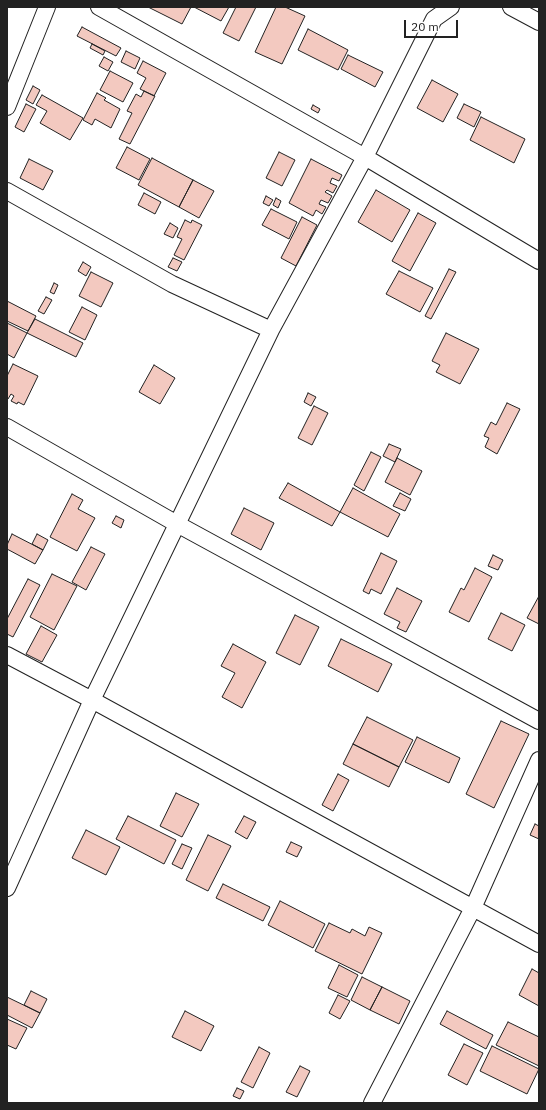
<!DOCTYPE html>
<html>
<head>
<meta charset="utf-8">
<style>
  body { margin:0 }
  #map { position:relative; width:546px; height:1110px; overflow:hidden; background:#fff; font-family:"IBM Plex Sans",sans-serif }
  canvas { display:block }
  .frame { position:absolute; inset:0; border:8px solid #222; pointer-events:none }
  .scale { position:absolute; left:404px; top:20px; width:54px; height:18px; box-sizing:border-box; border:2px solid #222; border-top:0; padding-left:5px; font-size:12px; line-height:14px; white-space:nowrap; color:#222; -webkit-text-stroke:3px #fff; paint-order:stroke }
</style>
</head>
<body>
<div id="map">
<canvas width="546" height="1110"></canvas>
<div class="frame"></div>
<div class="scale">20 m</div>
</div>
<script>
const ctx = document.querySelector('canvas').getContext('2d');
ctx.lineJoin = 'round';
function fillPath(path, color) { ctx.fillStyle = color; ctx.fill(path, 'evenodd'); }
const shape = rows => new Path2D(rows.map(r => 'M' + r).join(''));
function stroke(path, color, width, dash) { ctx.strokeStyle = color; ctx.lineWidth = width; ctx.lineCap = dash ? 'butt' : 'round'; ctx.setLineDash(dash || []); ctx.stroke(path); }
const building = shape([
  [148,7,191,7,182,24,148,7],
  [194,7,229,7,221,21,194,7],
  [236,7,256,7,239,41,223,33,236,7],
  [276,7,285,7,305,16,282,64,255,52,276,7],
  [82,27,121,48,116,56,77,36,82,27],
  [308,29,348,50,338,70,298,50,308,29],
  [92,44,105,51,103,55,90,48,92,44],
  [126,51,140,58,135,69,121,62,126,51],
  [348,55,383,72,375,87,341,69,348,55],
  [104,57,113,62,108,71,99,66,104,57],
  [143,61,166,73,154,96,140,89,146,78,137,73,143,61],
  [110,71,133,83,123,102,100,90,110,71],
  [432,80,458,94,443,122,417,108,432,80],
  [33,86,40,90,33,104,26,100,33,86],
  [144,91,155,96,130,144,119,139,132,113,127,111,136,94,141,97,144,91],
  [97,93,106,98,104,100,120,109,111,128,95,119,92,125,83,120,97,93],
  [42,95,83,118,70,140,40,123,47,111,36,105,42,95],
  [26,104,36,109,24,132,15,127,26,104],
  [464,104,481,112,474,127,457,118,464,104],
  [313,105,320,109,318,113,311,109,313,105],
  [481,117,525,139,514,163,470,140,481,117],
  [127,147,150,159,139,180,116,168,127,147],
  [279,152,295,160,282,186,266,178,279,152],
  [152,158,193,180,179,207,138,185,152,158],
  [29,159,53,171,43,190,20,178,29,159],
  [311,159,342,175,339,181,332,178,330,183,337,186,333,193,327,190,325,192,332,196,328,203,321,200,319,204,326,207,322,214,316,210,313,216,289,203,311,159],
  [193,180,214,191,199,218,179,207,193,180],
  [376,190,410,210,392,242,358,222,376,190],
  [144,193,161,202,155,214,138,205,144,193],
  [266,196,273,200,269,206,263,203,266,196],
  [276,198,281,201,278,208,273,205,276,198],
  [271,209,297,222,289,239,262,225,271,209],
  [418,213,436,223,410,271,392,261,418,213],
  [302,217,317,225,296,266,281,258,302,217],
  [185,220,191,223,192,220,202,225,184,260,174,255,182,239,177,237,185,220],
  [170,223,178,228,173,238,164,234,170,223],
  [173,258,182,262,177,271,168,267,173,258],
  [83,262,91,267,86,276,78,271,83,262],
  [449,269,456,272,431,319,425,316,449,269],
  [399,271,433,288,420,312,386,294,399,271],
  [91,272,113,283,101,307,79,296,91,272],
  [54,283,58,285,54,294,50,292,54,283],
  [46,297,52,300,44,314,38,311,46,297],
  [7,301,36,316,28,331,7,321,7,301],
  [82,307,97,315,85,340,69,332,82,307],
  [35,319,83,343,76,357,27,333,35,319],
  [7,323,27,333,14,358,7,354,7,323],
  [446,333,479,349,460,384,436,372,440,365,432,361,446,333],
  [13,364,38,376,24,405,18,402,17,404,11,401,14,396,11,394,8,399,7,398,7,376,13,364],
  [154,365,175,378,160,404,139,392,154,365],
  [308,393,316,397,311,406,304,402,308,393],
  [507,403,520,409,497,454,485,447,489,438,484,436,491,422,496,425,507,403],
  [314,406,328,413,312,445,298,438,314,406],
  [389,444,401,449,395,462,383,456,389,444],
  [371,452,381,457,364,491,354,485,371,452],
  [397,458,422,471,410,495,385,482,397,458],
  [288,483,340,512,332,526,279,498,288,483],
  [353,488,400,514,388,537,340,512,353,488],
  [400,493,411,499,405,511,393,506,400,493],
  [72,494,83,500,78,509,95,518,77,551,50,537,72,494],
  [244,508,274,523,261,550,231,534,244,508],
  [116,516,124,520,121,528,112,523,116,516],
  [12,534,43,550,35,564,7,549,7,545,12,534],
  [37,534,48,540,43,550,32,544,37,534],
  [91,547,105,554,86,590,72,582,91,547],
  [381,553,397,561,381,594,371,589,369,594,363,591,381,553],
  [493,555,503,560,498,570,488,566,493,555],
  [475,568,492,577,469,622,449,612,461,588,464,590,475,568],
  [52,574,77,586,54,630,30,617,52,574],
  [28,579,40,585,13,637,7,634,7,619,28,579],
  [397,588,422,601,406,632,397,628,400,622,384,614,397,588],
  [539,596,539,624,527,618,539,596],
  [501,613,525,625,512,651,488,639,501,613],
  [295,615,319,627,300,665,276,653,295,615],
  [41,626,57,635,42,662,26,654,41,626],
  [341,639,392,664,378,692,328,666,341,639],
  [233,644,266,662,242,708,222,697,235,673,221,666,233,644],
  [367,717,413,740,399,767,353,744,367,717],
  [501,721,529,734,494,808,466,794,501,721],
  [417,737,460,758,449,783,405,762,417,737],
  [353,744,399,767,389,787,343,764,353,744],
  [338,774,349,780,333,811,322,805,338,774],
  [176,793,199,804,182,837,160,826,176,793],
  [128,816,176,840,164,864,116,839,128,816],
  [244,816,256,822,247,839,235,832,244,816],
  [535,824,539,826,539,839,530,835,535,824],
  [86,830,120,847,106,875,72,858,86,830],
  [208,835,231,846,208,891,186,880,208,835],
  [291,842,302,847,297,857,286,852,291,842],
  [182,844,192,848,182,869,172,864,182,844],
  [223,884,270,907,263,921,216,898,223,884],
  [280,901,325,924,313,948,268,925,280,901],
  [329,923,350,933,352,929,365,936,369,927,382,933,362,974,315,951,329,923],
  [339,965,358,975,347,997,328,988,339,965],
  [532,969,539,973,539,1006,519,995,532,969],
  [362,977,382,987,370,1010,351,1000,362,977],
  [382,987,410,1001,399,1024,370,1010,382,987],
  [31,991,47,999,40,1013,24,1005,31,991],
  [338,995,350,1001,340,1019,329,1013,338,995],
  [7,997,40,1013,32,1028,7,1015,7,997],
  [185,1011,214,1026,201,1051,172,1037,185,1011],
  [447,1011,493,1035,486,1049,440,1024,447,1011],
  [7,1019,27,1028,16,1049,7,1045,7,1019],
  [508,1022,539,1037,539,1066,496,1045,508,1022],
  [464,1044,483,1053,467,1085,448,1075,464,1044],
  [492,1046,539,1069,527,1094,480,1071,492,1046],
  [259,1047,270,1053,253,1088,241,1082,259,1047],
  [300,1066,310,1071,297,1097,286,1092,300,1066],
  [237,1088,244,1091,240,1099,233,1096,237,1088]
]);
fillPath(building, '#f3c9c0');
stroke(building, '#222', 1);
const minor = shape([
  [99,7,365,157,539,261],
  [511,7,539,22],
  [7,107,47,7],
  [7,191,172,284,271,330],
  [7,427,177,524,539,721],
  [7,655,92,700,539,944],
  [7,888,92,700,271,330,365,157,434,19,451,7],
  [372,1103,473,908,539,760]
]);
stroke(minor, '#222', 18);
stroke(minor, '#fff', 16);
</script>
</body>
</html>
